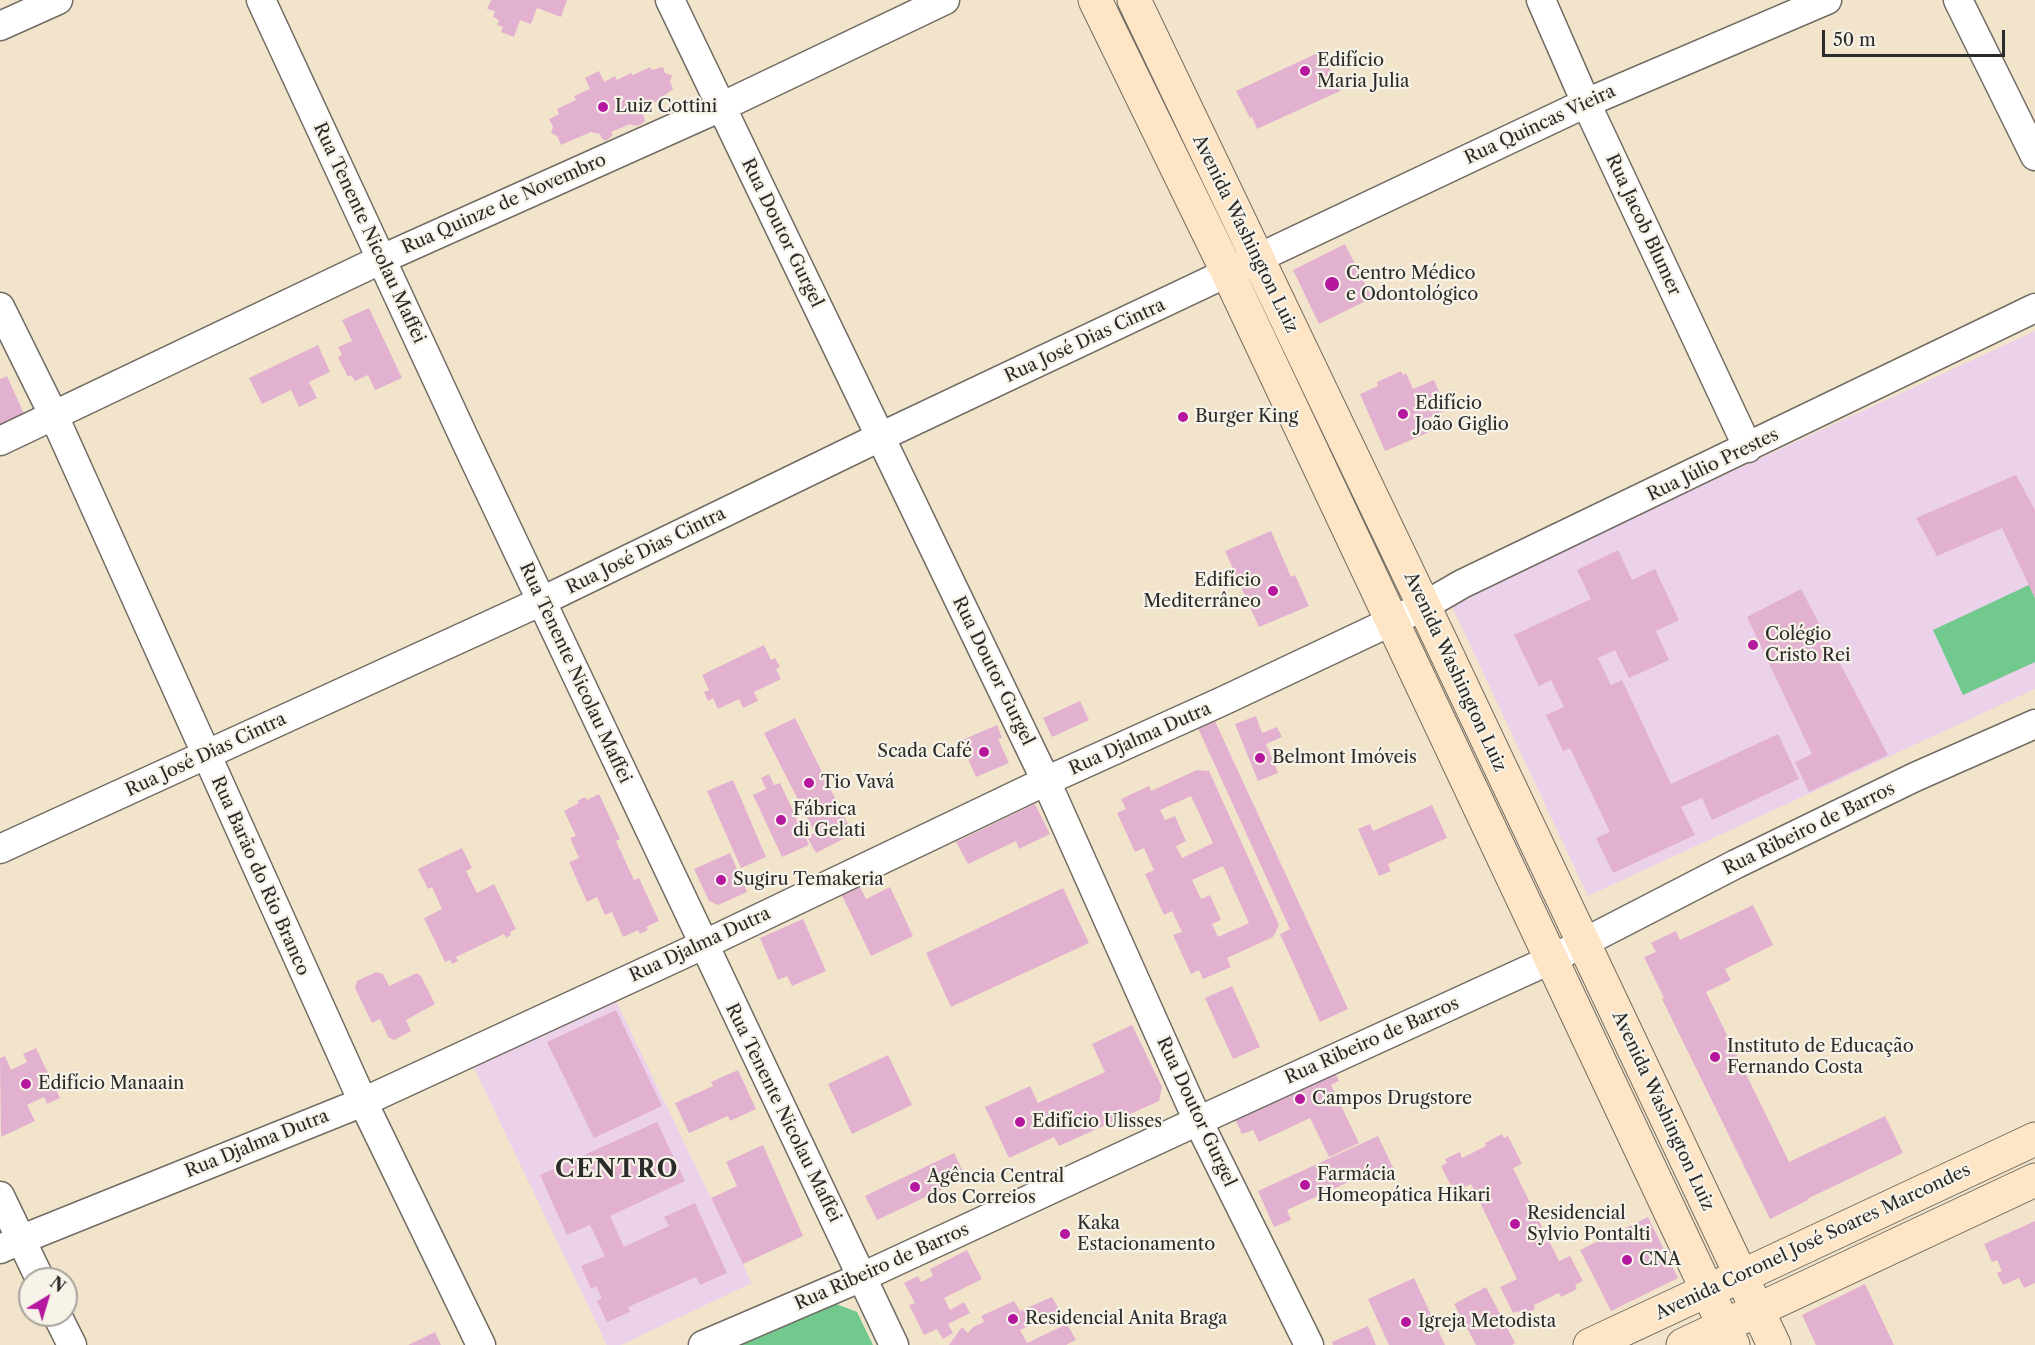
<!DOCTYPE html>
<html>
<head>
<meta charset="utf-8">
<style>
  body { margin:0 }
  #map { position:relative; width:2035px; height:1345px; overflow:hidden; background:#f2e4cb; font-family:"Libre Caslon Text",serif }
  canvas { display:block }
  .north { position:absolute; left:18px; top:1267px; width:60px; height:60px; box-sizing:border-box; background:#f7f3e8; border:2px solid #a5a39c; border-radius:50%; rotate:38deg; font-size:16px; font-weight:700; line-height:24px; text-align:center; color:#2b2b2b }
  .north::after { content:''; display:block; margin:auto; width:21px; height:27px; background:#b5179e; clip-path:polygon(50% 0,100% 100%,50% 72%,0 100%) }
  .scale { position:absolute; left:1822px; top:30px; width:183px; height:27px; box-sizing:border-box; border:3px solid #2b2b2b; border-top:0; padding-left:8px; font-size:18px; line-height:21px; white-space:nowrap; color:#2b2b2b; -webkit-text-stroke:4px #f7f3e8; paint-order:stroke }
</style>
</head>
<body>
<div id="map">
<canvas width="2035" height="1345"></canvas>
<div class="north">N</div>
<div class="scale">50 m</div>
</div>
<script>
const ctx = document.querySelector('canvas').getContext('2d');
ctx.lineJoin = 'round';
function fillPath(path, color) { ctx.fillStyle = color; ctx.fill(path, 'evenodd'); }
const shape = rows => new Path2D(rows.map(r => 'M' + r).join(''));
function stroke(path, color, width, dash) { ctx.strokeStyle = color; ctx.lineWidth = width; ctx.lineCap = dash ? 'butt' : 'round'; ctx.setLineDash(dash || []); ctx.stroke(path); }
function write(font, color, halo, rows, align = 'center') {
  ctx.font = font + ' "Libre Caslon Text",serif'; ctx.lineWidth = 4.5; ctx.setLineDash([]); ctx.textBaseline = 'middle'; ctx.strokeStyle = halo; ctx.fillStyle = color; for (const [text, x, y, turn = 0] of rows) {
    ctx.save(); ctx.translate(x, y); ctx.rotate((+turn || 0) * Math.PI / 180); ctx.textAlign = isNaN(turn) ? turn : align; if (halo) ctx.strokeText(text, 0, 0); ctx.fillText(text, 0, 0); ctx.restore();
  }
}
fillPath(shape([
  [2035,331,2035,689,1588,896,1450,602],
  [612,993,752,1283,621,1345,607,1345,470,1060]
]), '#ecd1ea');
fillPath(shape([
  [2029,585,2035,598,2035,662,1963,695,1933,630],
  [826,1300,857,1312,873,1345,731,1345]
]), '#72c98e');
fillPath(shape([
  [491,0,567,0,561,17,537,8,531,24,520,20,514,37,501,32,503,27,497,25,499,20,493,17,495,11,487,9],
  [1322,51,1340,91,1257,129,1252,117,1250,118,1236,91],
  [650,67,652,70,663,67,665,73,672,75,670,82,673,89,664,96,665,97,647,106,643,114,645,121,640,125,636,126,630,124,611,132,613,135,606,141,602,139,600,134,591,132,561,145,557,136,551,133,553,127,549,119,559,114,557,109,576,100,574,96,590,89,585,78,599,71,604,82,615,76,617,80,631,73,633,75],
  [1345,244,1372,298,1319,324,1293,270],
  [369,308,402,378,375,390,368,375,355,381,351,375,348,377,338,357,342,355,338,347,352,341,342,320],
  [318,345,330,372,309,382,317,398,299,407,291,390,262,404,249,378],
  [1401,371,1403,375,1406,373,1413,389,1434,380,1447,410,1426,419,1432,431,1385,451,1360,394,1378,386,1377,382],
  [7,376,24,414,0,424,0,379],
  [2016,475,2035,510,2035,598,2002,528,1937,556,1916,518],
  [1271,531,1291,577,1295,575,1309,606,1259,627,1225,551],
  [1618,550,1632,580,1655,569,1679,620,1656,631,1669,660,1629,678,1615,650,1598,658,1611,685,1622,680,1671,784,1778,734,1799,779,1712,820,1702,798,1681,807,1695,835,1613,873,1596,838,1610,832,1570,748,1563,751,1546,715,1564,707,1551,680,1539,686,1514,635,1591,599,1577,570],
  [1801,589,1888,755,1809,792,1795,762,1812,754,1747,617],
  [764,645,771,660,775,658,780,667,776,669,781,679,754,692,758,701,743,708,739,699,718,709,713,698,708,701,704,692,709,690,702,675],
  [1080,701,1089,720,1052,737,1043,718],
  [1256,716,1262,733,1277,727,1282,737,1266,744,1278,773,1258,781,1235,724],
  [795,718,853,834,816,853,807,837,815,833,764,733],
  [1214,719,1348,1009,1320,1022,1280,934,1290,929,1197,726],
  [997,725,1002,738,998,739,1009,763,976,777,960,741],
  [1197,770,1209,771,1279,925,1273,937,1227,958,1231,967,1203,979,1199,970,1191,974,1173,935,1182,932,1172,911,1164,915,1145,874,1154,870,1144,848,1135,852,1117,813,1126,809,1121,799,1149,786,1151,791],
  [1191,796,1213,843,1182,858,1176,846,1186,841,1175,816,1165,820,1160,810],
  [1223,866,1249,923,1218,937,1212,924,1221,920,1210,895,1201,899,1192,880],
  [769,774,774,785,780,783,809,845,782,857,753,795,766,789,761,778],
  [733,780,766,857,741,868,707,791],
  [599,794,620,839,616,841,634,880,639,878,659,921,646,927,648,930,640,934,638,930,623,937,612,912,605,915,597,897,587,902,569,862,579,858,570,838,576,836,564,811,579,803,577,801,585,797,587,800],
  [1035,804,1050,834,1019,849,1016,841,968,864,956,842],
  [1432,805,1447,838,1388,864,1391,871,1379,876,1358,829,1370,824,1373,831],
  [462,848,472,868,466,871,477,893,494,884,516,929,510,932,511,935,506,938,504,934,456,957,458,961,452,964,450,960,445,962,424,918,442,909,432,887,428,889,418,869],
  [730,853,747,892,718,905,709,901,694,869],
  [856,879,866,899,890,887,913,936,871,956,838,887],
  [1063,888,1089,943,951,1007,926,953],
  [1753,905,1773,945,1725,969,1731,980,1706,992,1789,1162,1885,1116,1903,1153,1807,1199,1808,1200,1770,1219,1662,999,1664,998,1644,957,1656,952,1651,943,1676,931,1680,940],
  [803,919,826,971,792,986,787,976,778,980,760,938],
  [376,972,383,974,389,986,417,973,421,976,435,1004,406,1020,411,1031,394,1040,388,1037,380,1019,372,1023,355,988,357,981],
  [1232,986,1260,1047,1233,1059,1205,998],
  [616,1010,662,1106,594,1138,547,1042],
  [1132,1025,1162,1087,1159,1101,1059,1146,1054,1137,1009,1158,985,1107,1030,1086,1038,1103,1105,1072,1092,1044],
  [36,1048,60,1098,47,1104,44,1097,27,1105,35,1121,1,1137,0,1058,5,1056,11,1070,27,1062,23,1054],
  [888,1055,912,1105,852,1134,828,1084],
  [1332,1066,1339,1081,1331,1085,1359,1143,1329,1157,1310,1118,1259,1142,1253,1130,1242,1134,1232,1113],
  [738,1070,756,1109,730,1121,728,1116,689,1133,675,1103,713,1086,711,1082],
  [657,1122,685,1181,610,1216,624,1247,669,1226,664,1217,695,1203,727,1273,700,1285,696,1277,628,1307,630,1312,607,1322,597,1301,602,1298,596,1286,591,1289,581,1266,605,1256,590,1225,567,1235,540,1175],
  [1502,1134,1504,1138,1508,1136,1522,1164,1513,1168,1559,1261,1570,1256,1583,1281,1575,1285,1577,1289,1561,1297,1559,1293,1534,1305,1535,1309,1521,1316,1519,1311,1513,1313,1500,1287,1517,1279,1471,1184,1454,1192,1441,1166,1447,1163,1445,1159,1460,1152,1462,1158,1486,1146,1485,1143],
  [1378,1136,1395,1172,1377,1180,1373,1171,1287,1210,1291,1220,1274,1227,1258,1191],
  [763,1145,803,1236,743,1264,711,1198,737,1186,726,1162],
  [954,1153,966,1178,877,1220,865,1196],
  [1648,1217,1678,1278,1611,1311,1580,1250],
  [2035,1221,2035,1283,2024,1288,2019,1278,2003,1285,1997,1273,2002,1271,1997,1260,1992,1262,1984,1244],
  [967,1250,982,1279,944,1298,950,1310,964,1302,970,1313,948,1324,953,1333,943,1339,937,1329,924,1335,909,1305,915,1303,904,1283,918,1276,921,1282,933,1276,930,1269],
  [1414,1278,1445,1345,1389,1345,1368,1299],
  [1865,1284,1894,1345,1816,1345,1802,1315],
  [1486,1287,1515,1343,1512,1345,1476,1345,1454,1304],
  [1052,1297,1060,1311,1020,1330,1027,1343,1067,1324,1076,1340,1066,1345,949,1345,962,1327,968,1333,973,1327,984,1322,981,1316,1014,1301,1020,1311],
  [1368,1326,1376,1345,1333,1345,1332,1342],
  [435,1332,441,1345,408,1345]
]), '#e3b1d0');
const minor = shape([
  [261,0,467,444,894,1345],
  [670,0,1046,781,1198,1121,1309,1345],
  [1541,0,1586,103,1748,448],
  [1958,0,2035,156],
  [0,26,58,0],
  [0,307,54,416,363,1102,481,1345],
  [0,441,382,259,721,107,945,0],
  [0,849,542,601,880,437,1586,103,1827,0],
  [0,1196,40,1279],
  [0,1249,20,1240,363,1102,703,945,1046,781,1225,700,1424,606,1462,584,2035,308],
  [57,1315,72,1345],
  [703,1345,862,1277,1198,1121,1552,959,1736,864,1915,777,2035,724]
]);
const secondary = shape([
  [1095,0,1228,273,1733,1345],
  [1134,0,1424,606,1774,1345],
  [1590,1345,1708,1290,1742,1276,2035,1139],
  [1683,1345,2035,1180]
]);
stroke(minor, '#716c63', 31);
stroke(secondary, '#716c63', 35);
stroke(minor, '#fff', 28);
stroke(secondary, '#fee5c5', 33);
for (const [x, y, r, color] of [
  [1305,71,6,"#b5179e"],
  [603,107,6,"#b5179e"],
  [1332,284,8,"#b5179e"],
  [1403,414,6,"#b5179e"],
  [1183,417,6,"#b5179e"],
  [1273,591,6,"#b5179e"],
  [1753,645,6,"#b5179e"],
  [984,752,6,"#b5179e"],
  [1260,758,6,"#b5179e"],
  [809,783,6,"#b5179e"],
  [781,820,6,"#b5179e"],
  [721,880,6,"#b5179e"],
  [1715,1057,6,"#b5179e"],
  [26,1084,6,"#b5179e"],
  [1300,1099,6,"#b5179e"],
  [1020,1122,6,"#b5179e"],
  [1305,1185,6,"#b5179e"],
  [915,1187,6,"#b5179e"],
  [1515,1224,6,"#b5179e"],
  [1065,1234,6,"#b5179e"],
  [1627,1260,6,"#b5179e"],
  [1013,1319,6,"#b5179e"],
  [1406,1322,6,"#b5179e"]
]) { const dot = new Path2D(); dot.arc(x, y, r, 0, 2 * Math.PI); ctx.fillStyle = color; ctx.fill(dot); stroke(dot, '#f7f3e8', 2); }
write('18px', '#2b2b2b', '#f7f3e8', [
  ["Edifício",1317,61],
  ["Maria Julia",1317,82],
  ["Luiz Cottini",615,107],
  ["Centro Médico",1346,274],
  ["e Odontológico",1346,295],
  ["Edifício",1415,404],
  ["João Giglio",1415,425],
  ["Burger King",1195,417],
  ["Edifício",1261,581,"right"],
  ["Mediterrâneo",1261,602,"right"],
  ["Colégio",1765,635],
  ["Cristo Rei",1765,656],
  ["Scada Café",972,752,"right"],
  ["Belmont Imóveis",1272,758],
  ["Tio Vavá",821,783],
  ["Fábrica",793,810],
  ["di Gelati",793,831],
  ["Sugiru Temakeria",733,880],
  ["Instituto de Educação",1727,1047],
  ["Fernando Costa",1727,1068],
  ["Edifício Manaain",38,1084],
  ["Campos Drugstore",1312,1099],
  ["Edifício Ulisses",1032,1122],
  ["Farmácia",1317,1175],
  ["Homeopática Hikari",1317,1196],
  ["Agência Central",927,1177],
  ["dos Correios",927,1198],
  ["Residencial",1527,1214],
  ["Sylvio Pontalti",1527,1235],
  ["Kaka",1077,1224],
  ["Estacionamento",1077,1245],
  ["CNA",1639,1260],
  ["Residencial Anita Braga",1025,1319],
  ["Igreja Metodista",1418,1322]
], 'left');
write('18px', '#2b2b2b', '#f7f3e8', [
  ["Rua Quincas Vieira",1540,125,-25],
  ["Rua Quinze de Novembro",504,204,-24],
  ["Rua Jacob Blumer",1643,225,65],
  ["Rua Tenente Nicolau Maffei",369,233,65],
  ["Rua Doutor Gurgel",782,233,64],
  ["Avenida Washington Luiz",1245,234,64],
  ["Rua José Dias Cintra",1085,341,-25],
  ["Rua Júlio Prestes",1713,465,-26],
  ["Rua José Dias Cintra",646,551,-26],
  ["Rua Doutor Gurgel",993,671,64],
  ["Avenida Washington Luiz",1455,672,65],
  ["Rua Tenente Nicolau Maffei",575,673,65],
  ["Rua Djalma Dutra",1140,739,-24],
  ["Rua José Dias Cintra",206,755,-25],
  ["Rua Ribeiro de Barros",1809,829,-26],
  ["Rua Barão do Rio Branco",260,876,66],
  ["Rua Djalma Dutra",700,945,-25],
  ["Rua Ribeiro de Barros",1372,1041,-24],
  ["Avenida Washington Luiz",1663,1111,65],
  ["Rua Doutor Gurgel",1196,1112,65],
  ["Rua Tenente Nicolau Maffei",783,1113,64],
  ["Rua Djalma Dutra",257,1144,-22],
  ["Avenida Coronel José Soares Marcondes",1813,1242,-25],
  ["Rua Ribeiro de Barros",882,1267,-24]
]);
ctx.letterSpacing = '1.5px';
write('bold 24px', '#2b2b2b', '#f7f3e8', [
  ["CENTRO",617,1170]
]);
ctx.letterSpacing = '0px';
</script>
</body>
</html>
